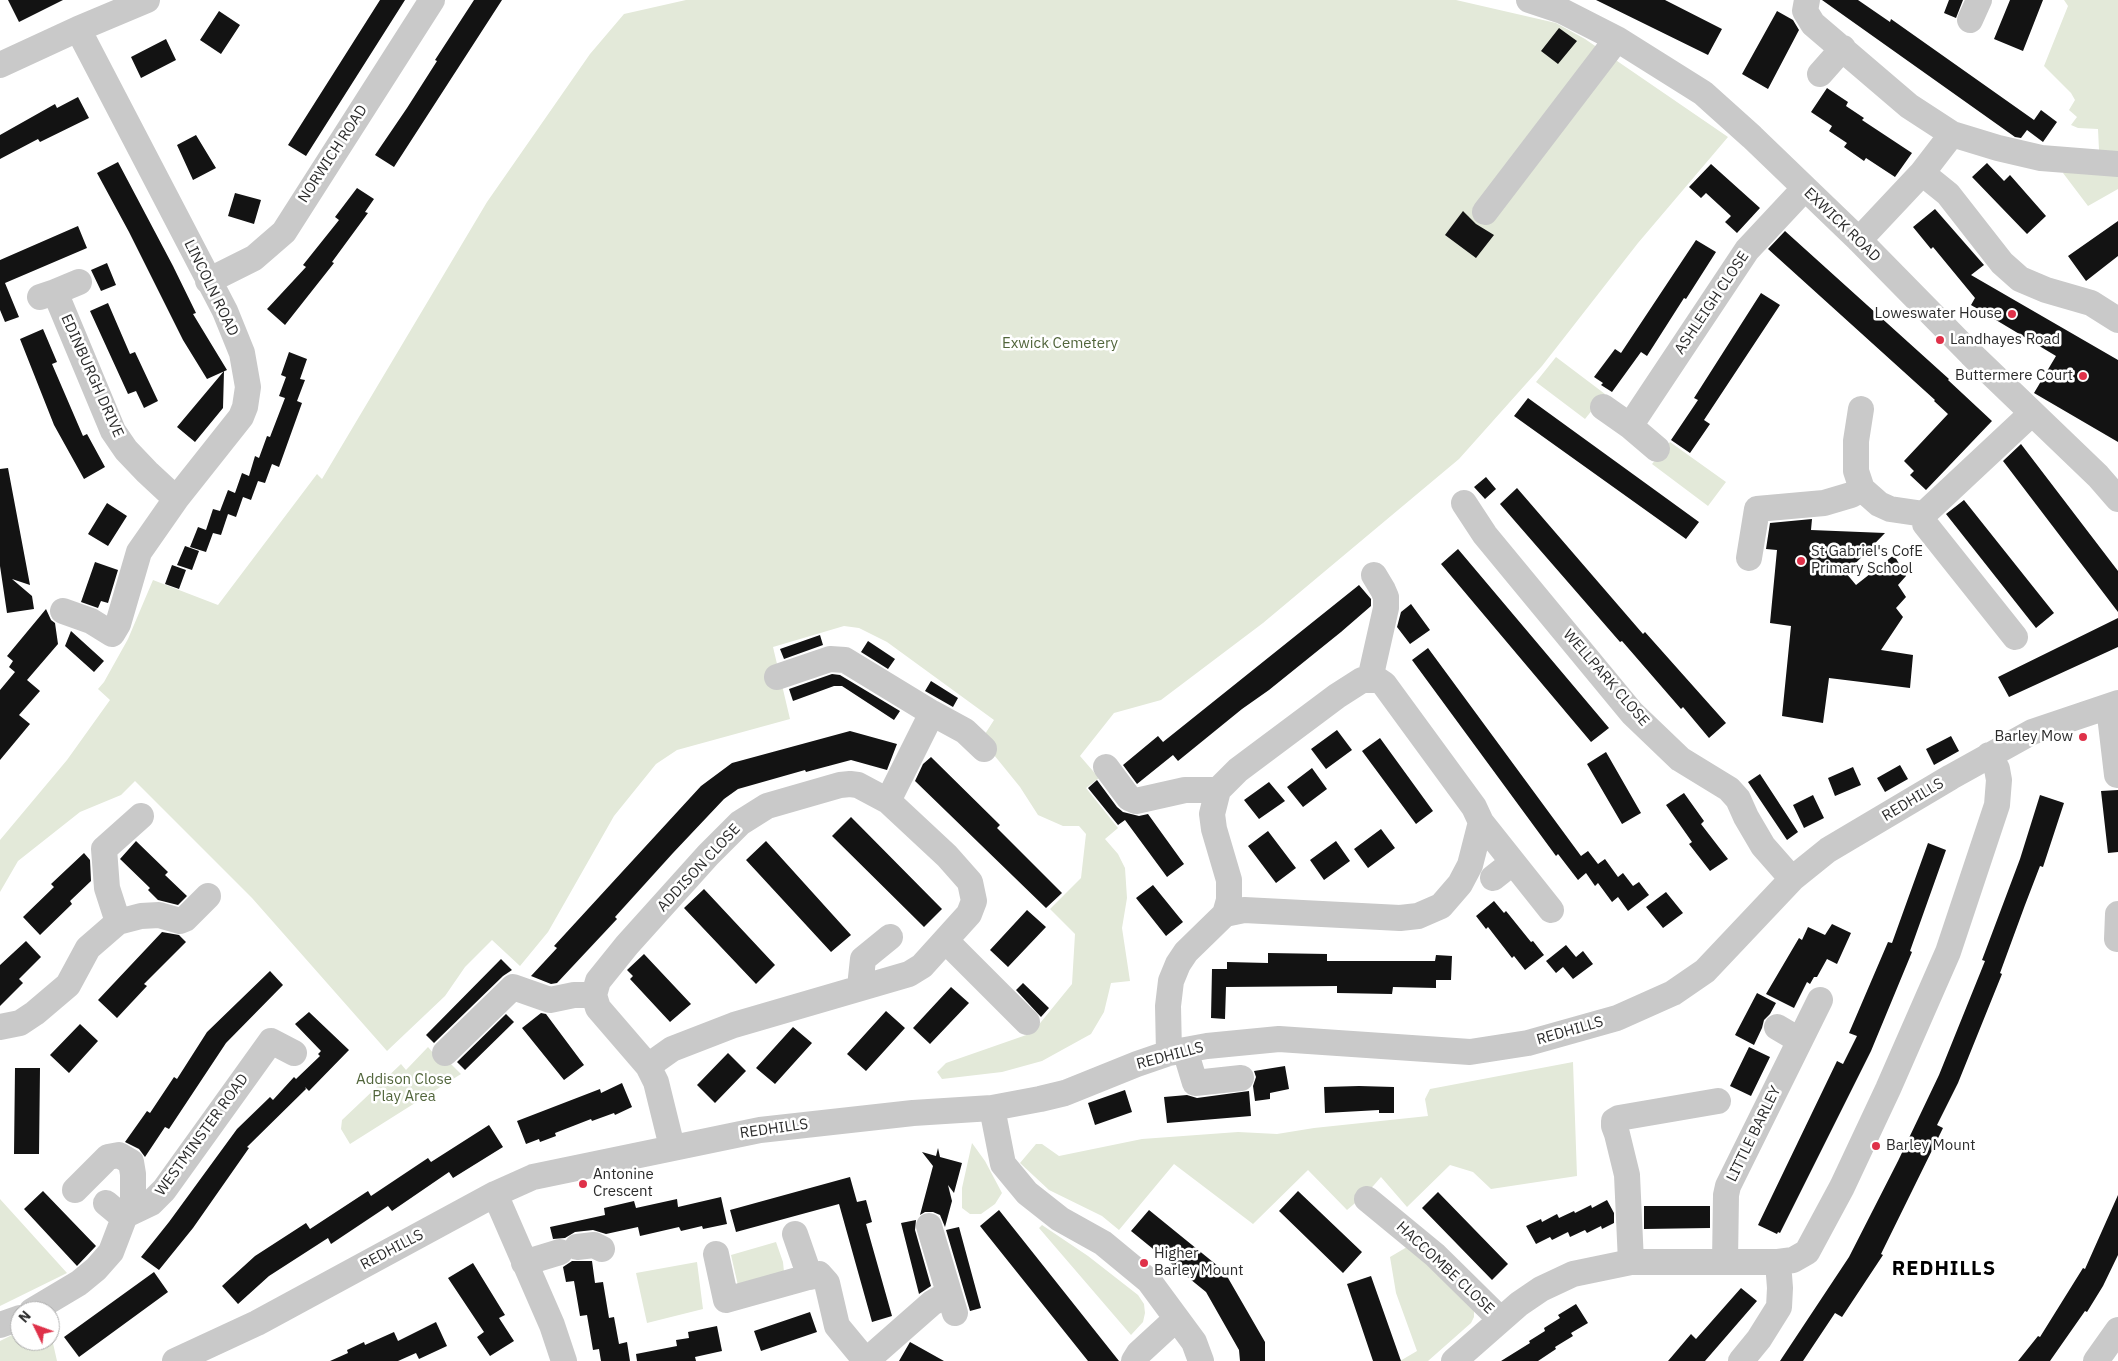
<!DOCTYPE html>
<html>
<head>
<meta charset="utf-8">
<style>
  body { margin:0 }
  #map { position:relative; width:2118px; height:1361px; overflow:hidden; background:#fff; font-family:"IBM Plex Sans",sans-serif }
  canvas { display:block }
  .north { position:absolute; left:10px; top:1301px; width:50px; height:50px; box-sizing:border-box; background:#fff; border:1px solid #ababab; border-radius:50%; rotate:312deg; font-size:14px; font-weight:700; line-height:20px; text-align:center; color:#2c2c2c }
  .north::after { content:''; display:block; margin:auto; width:18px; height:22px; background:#df3149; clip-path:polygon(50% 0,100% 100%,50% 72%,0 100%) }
</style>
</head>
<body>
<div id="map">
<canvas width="2118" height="1361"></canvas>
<div class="north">N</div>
</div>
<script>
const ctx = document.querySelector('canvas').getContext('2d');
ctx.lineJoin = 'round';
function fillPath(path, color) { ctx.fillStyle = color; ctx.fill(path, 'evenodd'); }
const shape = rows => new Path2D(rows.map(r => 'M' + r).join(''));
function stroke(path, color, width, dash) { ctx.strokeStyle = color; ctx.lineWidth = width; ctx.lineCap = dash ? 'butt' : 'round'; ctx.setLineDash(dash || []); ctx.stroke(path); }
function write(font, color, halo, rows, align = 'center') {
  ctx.font = font + ' "IBM Plex Sans",sans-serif'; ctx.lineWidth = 5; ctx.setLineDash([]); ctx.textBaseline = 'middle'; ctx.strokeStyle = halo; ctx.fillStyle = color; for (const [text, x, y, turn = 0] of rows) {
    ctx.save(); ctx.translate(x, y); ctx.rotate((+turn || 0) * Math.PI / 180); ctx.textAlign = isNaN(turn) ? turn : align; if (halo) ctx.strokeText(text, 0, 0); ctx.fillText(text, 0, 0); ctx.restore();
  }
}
fillPath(shape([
  [686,0,1456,0,1556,23,1585,39,1728,137,1638,243,1542,366,1459,459,1263,623,1161,700,1114,713,1080,756,1099,778,1086,788,1118,828,1105,839,1118,854,1125,868,1127,898,1122,928,1130,981,1111,983,1104,1012,1091,1034,1042,1061,1002,1072,942,1079,937,1072,946,1063,1032,1033,1072,984,1075,934,1050,909,1081,878,1086,834,1079,826,1063,826,1038,815,1020,787,994,755,985,734,994,720,887,642,859,628,844,626,773,647,790,719,677,750,656,764,614,816,548,932,520,966,492,940,465,967,445,996,387,1051,252,898,135,781,121,795,80,812,18,861,0,892,0,840,67,760,110,700,98,689,104,682,128,639,153,580,218,605,317,474,322,479,487,202,590,54,624,14],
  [2064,0,2118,0,2118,189,2088,206,2063,173,2099,150,2098,129,2078,128,2071,125,2077,117,2069,110,2075,100,2071,93,2044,66,2068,6],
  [1556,357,1605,394,1585,419,1536,382],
  [1670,442,1726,482,1708,506,1652,464],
  [428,1047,435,1055,446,1059,461,1074,350,1144,341,1129,342,1120,401,1064,406,1070],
  [1573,1062,1577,1176,1491,1189,1473,1172,1450,1165,1407,1207,1381,1177,1367,1193,1347,1210,1308,1170,1253,1224,1174,1164,1119,1230,1102,1216,1049,1190,1020,1163,1036,1144,1042,1144,1059,1156,1142,1139,1238,1132,1277,1134,1314,1128,1428,1116,1425,1099,1430,1089],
  [972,1143,985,1161,1002,1193,995,1204,981,1214,970,1214,962,1208,962,1188],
  [0,1199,67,1273,0,1306],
  [1042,1225,1088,1256,1138,1295,1144,1304,1145,1313,1143,1322,1131,1335,1039,1228],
  [776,1242,783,1262,784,1272,739,1290,731,1255],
  [1407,1247,1416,1248,1474,1309,1474,1317,1471,1323,1428,1361,1400,1361,1417,1351,1396,1293,1390,1257],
  [697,1262,703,1309,647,1323,636,1273],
  [50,1330,57,1361,0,1361,0,1341,20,1331,20,1341,50,1341]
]), '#e3e9d9');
fillPath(shape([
  [8,0,63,0,19,22],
  [380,0,405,0,306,156,288,145],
  [474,0,502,0,394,167,375,155,407,108,437,61,435,60],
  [1596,0,1665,0,1722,29,1708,55],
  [1822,0,1858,0,1890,22,1891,19,2034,120,2041,110,2057,122,2043,142,2027,130,2021,138,2015,137],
  [1949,0,1963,0,1956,18,1944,13],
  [2010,0,2043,0,2023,51,1994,39],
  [219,11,240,25,221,54,200,40],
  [1777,11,1793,20,1799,30,1768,89,1742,74],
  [1559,28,1577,41,1558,64,1541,51],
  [166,39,176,60,141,78,131,57],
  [1827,88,1848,102,1846,106,1864,118,1862,120,1912,153,1895,177,1866,158,1864,161,1844,147,1847,143,1829,131,1832,126,1811,112],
  [78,97,89,118,40,142,38,139,0,159,0,135,55,104,57,108],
  [196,135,216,168,193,180,177,145],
  [118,162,173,266,196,313,193,314,227,370,207,379,183,340,129,232,97,173],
  [1987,163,2004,181,2010,175,2046,216,2027,234,1972,177],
  [1711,164,1760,208,1737,233,1725,222,1731,216,1706,193,1701,198,1689,187],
  [357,188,374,199,365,212,368,213,332,262,334,263,285,325,267,309,306,267,303,265,339,220,335,217],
  [235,193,261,200,254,224,228,216],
  [1935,209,1984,265,1971,275,2118,360,2118,442,2034,393,2056,356,1971,305,1975,298,1933,247,1931,249,1913,227],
  [1463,211,1476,224,1494,235,1476,258,1445,235],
  [2118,221,2118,256,2086,281,2068,256],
  [78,226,87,248,5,283,19,317,5,322,0,310,0,260],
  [1785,231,1949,379,1948,380,1992,421,1926,490,1910,475,1914,471,1904,461,1948,414,1934,401,1935,400,1768,249],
  [1696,240,1716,252,1686,299,1684,298,1647,356,1641,352,1612,392,1601,385,1603,383,1594,377,1615,349,1621,353],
  [107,263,116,285,101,291,91,270],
  [1761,293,1780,305,1704,420,1710,424,1690,453,1671,440,1698,400,1694,398],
  [108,303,130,354,135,352,158,401,144,408,136,391,128,394,90,311],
  [43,329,57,362,52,364,83,436,87,434,105,467,84,479,54,425,20,339],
  [289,352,307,359,300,379,305,380,297,401,302,403,279,467,272,464,265,483,258,481,251,500,243,497,236,517,228,514,221,535,213,533,206,552,190,547,198,527,206,530,213,509,220,511,228,490,235,493,242,473,249,476,255,456,259,458,267,436,270,437,285,398,279,396,286,377,281,375],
  [224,371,223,408,195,442,177,427],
  [1528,398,1699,522,1686,539,1514,416],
  [2021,444,2118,571,2118,612,2003,461],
  [8,468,30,585,12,579,32,596,34,609,7,613,0,566,0,469],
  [1486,477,1496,489,1485,499,1474,487],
  [1517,488,1643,634,1645,632,1726,723,1709,738,1683,707,1681,709,1622,641,1620,642,1500,504],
  [1964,500,2054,613,2036,628,1946,514],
  [107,503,127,516,108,546,88,534],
  [1812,519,1811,530,1885,533,1846,573,1856,585,1894,555,1906,576,1898,585,1906,597,1896,608,1903,617,1881,650,1913,655,1910,688,1829,678,1823,723,1782,716,1791,626,1770,623,1777,550,1766,549,1770,523],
  [185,546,199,551,192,570,177,565],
  [1458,549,1609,728,1591,742,1441,564],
  [95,562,118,570,108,603,101,601,98,608,81,602],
  [172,565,186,570,179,589,165,584],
  [1359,585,1371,599,1371,606,1341,632,1269,690,1242,709,1178,761,1173,755,1137,784,1123,765,1158,736,1163,742],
  [1411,604,1430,630,1410,644,1397,627,1401,612],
  [46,609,51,620,55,623,58,644,27,680,40,691,19,715,30,724,0,760,0,690,15,672,9,667,13,661,7,656],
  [2118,618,2118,647,2009,697,1998,677],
  [71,631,104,661,94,672,65,646],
  [820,635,823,645,784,659,780,649],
  [868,641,895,659,888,669,861,652],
  [1428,648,1581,856,1588,851,1598,864,1605,859,1618,877,1623,873,1633,886,1639,882,1649,895,1628,911,1618,897,1612,902,1598,883,1595,886,1586,873,1578,880,1558,854,1556,856,1412,660],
  [832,674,840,675,900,711,894,720,842,686,834,686,793,701,789,689],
  [931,681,958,698,953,707,925,691],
  [1337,730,1352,750,1326,769,1311,749],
  [850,731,897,744,887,770,851,760,806,772,805,770,738,789,724,799,673,853,615,917,617,919,557,983,551,984,531,976,557,948,554,946,701,786,732,763],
  [1951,736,1959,751,1934,765,1926,749],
  [1380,738,1433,811,1416,824,1362,751],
  [1606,752,1641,813,1622,824,1587,764],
  [931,757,1000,825,997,828,1062,893,1046,908,915,781,923,764],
  [1900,765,1908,779,1885,792,1877,778],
  [1853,767,1861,785,1835,796,1828,778],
  [1312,768,1327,789,1303,807,1287,787],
  [1760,774,1798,832,1787,840,1748,782],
  [1097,780,1117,807,1123,812,1139,816,1148,814,1184,864,1167,877,1125,820,1118,825,1088,788],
  [1269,782,1285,801,1259,819,1244,800],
  [2118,790,2118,852,2108,853,2101,791],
  [1684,793,1704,821,1701,824,1728,859,1710,871,1689,844,1692,842,1666,805],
  [1813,795,1824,818,1804,828,1793,805],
  [2040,795,2064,803,2043,867,2040,866,2025,905,2000,973,2002,974,1958,1083,1937,1125,1943,1128,1881,1254,1883,1255,1842,1317,1835,1313,1803,1361,1780,1361,1849,1257,1898,1161,1939,1075,1985,961,1982,960,2020,859],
  [851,817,942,909,924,927,832,836],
  [1381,829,1395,848,1368,868,1354,849],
  [1268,831,1296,868,1276,883,1248,846],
  [136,841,168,872,165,875,187,896,178,905,158,900,148,890,150,888,120,859],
  [766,841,851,935,831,952,746,860],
  [1336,841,1350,861,1324,880,1310,860],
  [1928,843,1946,850,1910,951,1912,952,1871,1051,1780,1233,1778,1232,1777,1234,1758,1225,1837,1061,1843,1064,1857,1036,1849,1033,1888,942,1892,943],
  [84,853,90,860,91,881,70,901,72,904,40,935,23,917,54,887,51,884],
  [1153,885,1183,922,1166,936,1136,898],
  [704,889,775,965,756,984,684,908],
  [1666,892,1683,913,1663,928,1646,907],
  [1494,901,1504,913,1506,911,1531,942,1533,941,1544,955,1525,970,1514,956,1512,958,1488,927,1486,929,1476,916],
  [1027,910,1046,927,1008,967,990,950],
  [1832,924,1851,933,1837,964,1827,959,1817,977,1814,977,1810,984,1807,982,1794,1008,1766,994,1799,938,1802,940,1808,927,1825,935],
  [162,932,179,935,186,942,144,984,147,986,117,1018,98,1000],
  [26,941,41,957,19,979,23,983,0,1006,0,965],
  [1566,945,1576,957,1583,951,1593,964,1573,979,1563,967,1556,973,1546,961],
  [1268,953,1327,954,1327,961,1435,961,1436,955,1452,956,1451,980,1436,980,1436,988,1393,987,1392,994,1337,993,1337,986,1226,987,1225,1019,1211,1018,1212,969,1227,969,1227,962,1268,963],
  [644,954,691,1004,670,1022,630,979,633,976,627,970],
  [501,959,512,970,503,976,434,1043,426,1035],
  [270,971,283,985,226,1043,169,1129,165,1127,145,1157,139,1149,125,1142,147,1111,150,1113,174,1077,177,1079,207,1032],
  [1023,983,1049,1008,1041,1017,1016,990],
  [951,987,969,1003,930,1044,913,1028],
  [1757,993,1776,1003,1770,1014,1764,1020,1762,1028,1754,1045,1735,1035],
  [886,1011,905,1028,866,1071,847,1054],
  [309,1012,349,1050,309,1091,305,1087,306,1089,247,1147,249,1148,193,1228,159,1270,141,1257,169,1222,237,1129,270,1097,273,1100,294,1077,296,1079,320,1056,318,1054,321,1051,295,1024],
  [541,1013,546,1014,584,1065,564,1080,522,1028],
  [506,1014,514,1022,465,1070,457,1062],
  [80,1024,98,1041,69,1073,50,1055],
  [793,1027,812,1043,775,1084,756,1068],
  [1749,1047,1770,1057,1751,1096,1730,1086],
  [728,1053,746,1071,715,1103,697,1085],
  [1285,1066,1289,1089,1270,1093,1270,1099,1255,1101,1253,1086,1256,1077,1254,1071],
  [15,1068,40,1068,39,1154,14,1154],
  [622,1083,632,1107,615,1115,614,1113,592,1121,591,1119,555,1133,556,1136,540,1142,539,1139,526,1144,517,1121,600,1089,601,1093],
  [1359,1086,1394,1087,1394,1113,1379,1113,1379,1110,1325,1113,1324,1087],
  [1125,1090,1132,1112,1095,1125,1088,1103],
  [1249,1091,1251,1116,1167,1123,1164,1097,1187,1095,1197,1098],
  [489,1125,503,1147,453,1178,449,1172,392,1211,388,1206,331,1244,328,1238,269,1276,238,1304,222,1286,255,1256,306,1223,310,1229,368,1191,371,1196,428,1158,431,1162],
  [938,1148,940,1157,962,1163,954,1193,948,1185,952,1201,945,1227,940,1215,933,1212,925,1212,920,1215,933,1166,922,1152,936,1156],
  [850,1177,857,1202,866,1200,872,1222,866,1224,892,1316,872,1322,839,1204,736,1232,730,1210],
  [43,1191,96,1246,77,1266,24,1209],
  [1298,1191,1362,1252,1343,1273,1279,1211],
  [1438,1192,1508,1264,1492,1280,1422,1208],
  [2118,1195,2118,1255,2103,1286,2087,1312,2085,1311,2050,1361,2018,1361,2038,1336,2040,1337,2083,1268,2085,1269],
  [721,1197,727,1224,703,1229,702,1226,681,1231,679,1227,640,1236,638,1227,606,1234,593,1230,575,1232,565,1238,553,1239,550,1227,605,1215,604,1208,634,1201,636,1208,677,1199,678,1207],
  [1607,1200,1614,1213,1614,1223,1602,1229,1601,1226,1587,1233,1585,1230,1570,1237,1568,1232,1552,1240,1550,1237,1536,1244,1526,1226,1541,1219,1542,1222,1557,1214,1559,1218,1574,1211,1575,1213,1591,1205,1592,1208],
  [1644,1206,1710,1206,1710,1228,1644,1229],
  [999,1210,1119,1361,1088,1361,980,1226],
  [1149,1210,1224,1271,1265,1342,1265,1361,1240,1361,1239,1350,1206,1292,1131,1231],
  [916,1220,915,1230,931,1286,919,1294,901,1223],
  [959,1227,981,1308,970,1311,946,1230],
  [572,1261,592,1261,595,1283,603,1282,609,1318,614,1317,619,1344,627,1342,630,1361,601,1361,599,1349,593,1350,587,1315,580,1316,574,1281,566,1282,563,1267],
  [473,1263,505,1315,499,1318,514,1341,490,1356,477,1337,484,1332,448,1278],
  [154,1272,168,1292,79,1357,64,1337],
  [1371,1276,1401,1361,1373,1361,1347,1284],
  [1741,1288,1757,1301,1705,1361,1668,1361,1691,1334,1696,1339],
  [1576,1304,1588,1323,1571,1333,1573,1336,1555,1347,1556,1349,1538,1361,1501,1361,1530,1343,1529,1341,1545,1331,1544,1328,1560,1318,1558,1315],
  [810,1312,817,1332,761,1351,754,1331],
  [436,1322,447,1346,419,1359,416,1353,398,1361,330,1361,348,1353,347,1350,364,1342,365,1345,394,1332,398,1341],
  [717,1326,722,1351,695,1357,696,1361,637,1361,636,1354,677,1346,676,1340,689,1338,688,1332],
  [910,1342,944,1361,899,1361]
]), '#131313');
stroke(shape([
  [1529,0,1562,11,1617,39,1703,93,1752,137,1859,240,1971,354,2098,476,2118,499],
  [1807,0,1805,11,1813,24,1909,106,1952,134],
  [1970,20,1979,0],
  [0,65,78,29,147,0],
  [1820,74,1843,48],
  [1922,173,1948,194,2002,263,2020,279,2046,290,2091,303,2118,320],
  [1485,212,1617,39],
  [1859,240,1922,173,1952,134,1998,148,2041,158,2118,164],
  [208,281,254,258,284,232,432,0],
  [55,292,79,282],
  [40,297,55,292,113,431,126,450,147,472,176,499],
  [1603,407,1630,426,1747,250,1804,189],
  [1861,409,1856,441,1856,471,1862,489,1879,504,1890,509,1924,514],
  [1630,426,1657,449],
  [1464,503,1485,535,1632,713,1680,759,1729,789,1738,799,1746,817,1763,846,1792,879],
  [1749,558,1757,509,1824,503,1851,495,1862,489],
  [63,611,91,621,112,634,118,624,139,552,176,499,241,417,245,407,248,387,242,353,225,311,78,29],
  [2015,637,1925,524,1924,514,2032,413],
  [777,677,830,659,845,660,932,713,888,801],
  [1370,679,1386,608,1386,597,1383,590,1374,575],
  [2109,707,2117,775],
  [932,713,965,731,984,749],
  [1106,767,1129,798,1136,801,1185,790,1218,790],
  [1493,878,1512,863],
  [1225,914,1244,910,1400,918,1418,916,1441,906,1460,884,1470,865,1481,822],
  [118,922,107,888,104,849,141,816],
  [2117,939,2118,914],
  [946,941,1027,1022],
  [860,987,863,959,890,937],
  [0,1027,20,1023,35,1013,68,985,88,948,118,922,141,916,159,915,180,921,185,919,208,896],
  [1777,1027,1799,1040],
  [1185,1050,1195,1083,1241,1078],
  [445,1053,513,987,550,1000,574,995,594,995],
  [1169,1053,1168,1006,1171,981,1178,964,1186,952,1225,914,1229,900,1229,880,1214,829,1212,814,1218,790,1238,770,1337,696,1362,680,1378,680,1384,684,1474,807,1481,822,1551,910],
  [648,1066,672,1049,734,1025,909,974,922,966,969,914,974,901,970,882,947,856,888,801,858,785,850,784,840,785,767,806,740,823,708,855,627,945,598,981,594,995,598,1008,648,1066,656,1082,672,1147],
  [992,1108,1003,1164,1027,1193,1060,1219,1103,1243,1149,1281,1194,1342,1201,1361],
  [75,1190,108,1157,119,1155,131,1162,133,1174,133,1211],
  [495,1194,552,1325,564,1361],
  [1367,1199,1435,1255,1500,1319],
  [106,1203,124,1218],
  [929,1226,955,1313],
  [795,1234,810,1277],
  [577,1247,594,1245,602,1249],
  [716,1254,726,1300,819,1274,827,1283,837,1326,866,1361],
  [1631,1262,1627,1175,1617,1134,1614,1126,1614,1121,1619,1118,1718,1101],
  [1725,1262,1726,1195,1728,1186,1820,1000],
  [524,1263,560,1252],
  [32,1311,79,1283,96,1269,111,1252,124,1218,128,1214,151,1203,164,1190,271,1041,294,1053],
  [0,1325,20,1318],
  [175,1361,257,1323,495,1194,533,1177,760,1130,913,1113,992,1108,1040,1099,1065,1093,1137,1064,1169,1053,1207,1046,1279,1039,1470,1052,1528,1043,1617,1018,1673,993,1705,971,1792,879,1828,850,1951,777,2032,732,2118,703],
  [866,1361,932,1303,949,1293],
  [1134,1361,1139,1353,1176,1319],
  [1454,1361,1519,1304,1541,1289,1573,1274,1631,1262,1778,1262,1793,1260,1807,1252,1842,1187,1888,1089,1948,952,1997,805,1999,780,1997,769,1989,755],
  [1741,1361,1759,1339,1779,1307,1780,1288,1778,1262],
  [2096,1361,2118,1330]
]), '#c9c9c9', 26);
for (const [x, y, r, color] of [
  [2012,314,5,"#df3149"],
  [1940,340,5,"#df3149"],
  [2083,376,5,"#df3149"],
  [1801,561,5,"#df3149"],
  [2083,737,5,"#df3149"],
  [1876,1146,5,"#df3149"],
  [583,1184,5,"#df3149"],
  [1144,1263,5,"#df3149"]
]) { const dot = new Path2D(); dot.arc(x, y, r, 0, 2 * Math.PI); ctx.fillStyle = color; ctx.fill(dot); stroke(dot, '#fff', 2); }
write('15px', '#2c2c2c', '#fff', [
  ["NORWICH ROAD",333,154,-57],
  ["EXWICK ROAD",1842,225,44],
  ["LINCOLN ROAD",211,288,64],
  ["ASHLEIGH CLOSE",1712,303,-56],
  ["EDINBURGH DRIVE",92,376,66],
  ["WELLPARK CLOSE",1606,678,49],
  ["REDHILLS",1913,800,-31],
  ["ADDISON CLOSE",699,868,-47],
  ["REDHILLS",1570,1031,-16],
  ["REDHILLS",1170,1056,-15],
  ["REDHILLS",774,1129,-8],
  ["LITTLE BARLEY",1754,1134,-64],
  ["WESTMINSTER ROAD",202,1135,-54],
  ["REDHILLS",392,1250,-28],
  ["HACCOMBE CLOSE",1445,1268,43]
]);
write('15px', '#2c2c2c', '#fff', [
  ["Loweswater House",2002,314,"right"],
  ["Landhayes Road",1950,340],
  ["Buttermere Court",2073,376,"right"],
  ["St Gabriel's CofE",1811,552],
  ["Primary School",1811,569],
  ["Barley Mow",2073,737,"right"],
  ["Barley Mount",1886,1146],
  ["Antonine",593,1175],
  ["Crescent",593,1192],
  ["Higher",1154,1254],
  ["Barley Mount",1154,1271]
], 'left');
write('15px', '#51653b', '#fff', [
  ["Exwick Cemetery",1060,344],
  ["Addison Close",404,1080],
  ["Play Area",404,1097]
]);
ctx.letterSpacing = '1px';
write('bold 20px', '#000', '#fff', [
  ["REDHILLS",1944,1269]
]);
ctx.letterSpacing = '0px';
</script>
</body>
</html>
